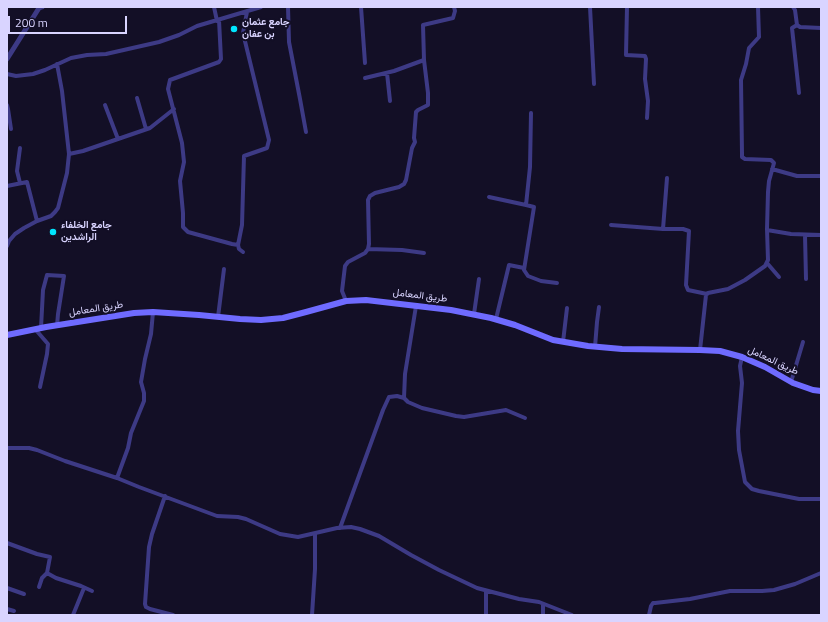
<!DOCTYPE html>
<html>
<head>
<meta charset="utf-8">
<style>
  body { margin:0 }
  #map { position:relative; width:828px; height:622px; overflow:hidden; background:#130f26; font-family:"Titillium Web",sans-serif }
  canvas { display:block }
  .frame { position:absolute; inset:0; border:8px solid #d9d4ff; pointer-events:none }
  .scale { position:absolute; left:8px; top:16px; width:119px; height:18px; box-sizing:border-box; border:2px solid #d9d4ff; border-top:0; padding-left:5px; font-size:12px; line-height:14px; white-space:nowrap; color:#d9d4ff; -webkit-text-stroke:3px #130f26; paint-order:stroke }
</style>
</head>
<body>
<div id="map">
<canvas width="828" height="622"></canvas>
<div class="frame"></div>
<div class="scale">200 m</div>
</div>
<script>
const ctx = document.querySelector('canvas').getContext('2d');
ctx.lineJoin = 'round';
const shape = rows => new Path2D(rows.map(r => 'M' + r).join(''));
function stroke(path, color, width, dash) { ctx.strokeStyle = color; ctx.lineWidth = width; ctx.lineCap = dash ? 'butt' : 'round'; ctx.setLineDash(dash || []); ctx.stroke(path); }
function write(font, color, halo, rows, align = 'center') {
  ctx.font = font + ' "Titillium Web",Vazirmatn,sans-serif'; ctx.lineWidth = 4; ctx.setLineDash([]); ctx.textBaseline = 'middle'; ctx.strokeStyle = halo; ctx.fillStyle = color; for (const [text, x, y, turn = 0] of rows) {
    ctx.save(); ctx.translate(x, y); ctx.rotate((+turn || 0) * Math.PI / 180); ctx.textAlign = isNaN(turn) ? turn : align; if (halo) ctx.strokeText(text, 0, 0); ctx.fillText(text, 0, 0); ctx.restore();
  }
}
stroke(shape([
  [214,7,217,21],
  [288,7,289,42,300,99,306,132],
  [361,7,365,63],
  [590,7,594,84],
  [627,7,626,55,645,56,646,59,645,79,648,101,647,118],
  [793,7,795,10,797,25,800,27,821,28],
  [219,20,221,59,219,62,170,80,168,89,182,143,184,162,180,181,183,213,183,227,188,232,232,244,238,245],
  [797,25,792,28,799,93],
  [387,73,390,101],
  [7,74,16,76,33,74,45,70,71,58,87,55,106,54,159,42,179,35,197,26,261,7],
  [365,78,394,71,424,60,423,25,453,18,455,11,454,7],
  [137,98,146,129],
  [7,105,8,109,11,129],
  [105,105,118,139],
  [531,113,530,167,526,205,534,207,524,270,528,276,541,281,557,283],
  [69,154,83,151,150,128,174,109],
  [772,169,797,176,821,176],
  [667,178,663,229,683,229,689,231,686,285,688,290,707,294],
  [20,183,17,171,20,148],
  [7,186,27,182,37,221],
  [489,197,526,205],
  [611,225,663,229],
  [767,230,791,234,821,235],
  [805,235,806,279],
  [7,246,9,241,15,234,24,228,37,221,51,216,55,212,58,208,67,173,69,154,62,91,57,64],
  [368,249,402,250,424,253],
  [243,252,239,249,238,245,242,225,244,156,267,148,269,140,243,33,247,12],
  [767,263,779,277],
  [346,301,342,291,345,266,348,262,365,253,368,249,369,244,368,200,370,196,375,193,399,187,404,184,406,180,412,148,415,142,414,138,416,112,418,110,428,105,428,93,424,60],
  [474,314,479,279],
  [218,317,224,269],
  [496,319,509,265,524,268],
  [41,328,43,290,47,275,64,276,58,314,57,326],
  [35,329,48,344,47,354,40,387],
  [563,342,567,308],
  [595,347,597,322,599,307],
  [700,350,706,295,708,293,728,289,745,280,765,266,768,260,767,229,768,192,769,181,774,163,771,160,745,159,742,157,742,154,741,80,746,64,749,48,759,37,758,7],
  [742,357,740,366,742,383,738,431,739,450,745,482,752,489,759,491,799,499,821,499],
  [791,382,803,342],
  [404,398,405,374,416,306],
  [7,448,29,448,37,450,65,461,117,478,139,487,217,516,238,517,246,519,280,534,298,537,337,528,351,527,360,529,379,536,411,555,439,570,477,588,519,599,539,602,572,615],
  [117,478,128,448,131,433,144,401,144,393,141,382,145,359,151,334,153,312],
  [165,496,152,534,149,547,145,604,146,607,150,609,173,615],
  [340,528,383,410,389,397,397,396,404,398,408,402,422,408,456,416,464,417,506,410,525,418],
  [7,543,37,554,50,557,47,573,56,578,81,586,92,591],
  [39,587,42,578,47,573],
  [7,588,24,594],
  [486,591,486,615],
  [7,609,14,611],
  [73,615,84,588],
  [312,615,315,569,315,533],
  [543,615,543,604],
  [649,615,651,606,653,603,655,603,690,599,730,591,762,591,774,590,795,584,821,573]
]), '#3d3a85', 4);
stroke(shape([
  [7,59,39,8,42,7]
]), '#3d3a85', 5);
stroke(shape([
  [7,335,46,327,134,313,153,312,199,315,240,319,261,320,283,318,306,312,346,301,366,300,451,310,491,318,515,325,553,340,588,346,622,349,700,350,720,351,742,357,765,367,793,383,813,390,821,391]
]), '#6f6bff', 6);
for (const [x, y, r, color] of [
  [234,29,4,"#00e5ff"],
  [53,232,4,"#00e5ff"]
]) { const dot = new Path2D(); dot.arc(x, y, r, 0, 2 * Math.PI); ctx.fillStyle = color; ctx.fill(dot); stroke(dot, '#130f26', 1.5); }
write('bold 10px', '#d9d4ff', '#130f26', [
  ["جامع عثمان",242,23],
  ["بن عفان",242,35],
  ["جامع الخلفاء",61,226],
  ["الراشدين",61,238]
], 'left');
write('10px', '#d9d4ff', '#130f26', [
  ["طريق المعامل",420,296,7],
  ["طريق المعامل",96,309,-9],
  ["طريق المعامل",773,361,25]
]);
</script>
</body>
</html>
